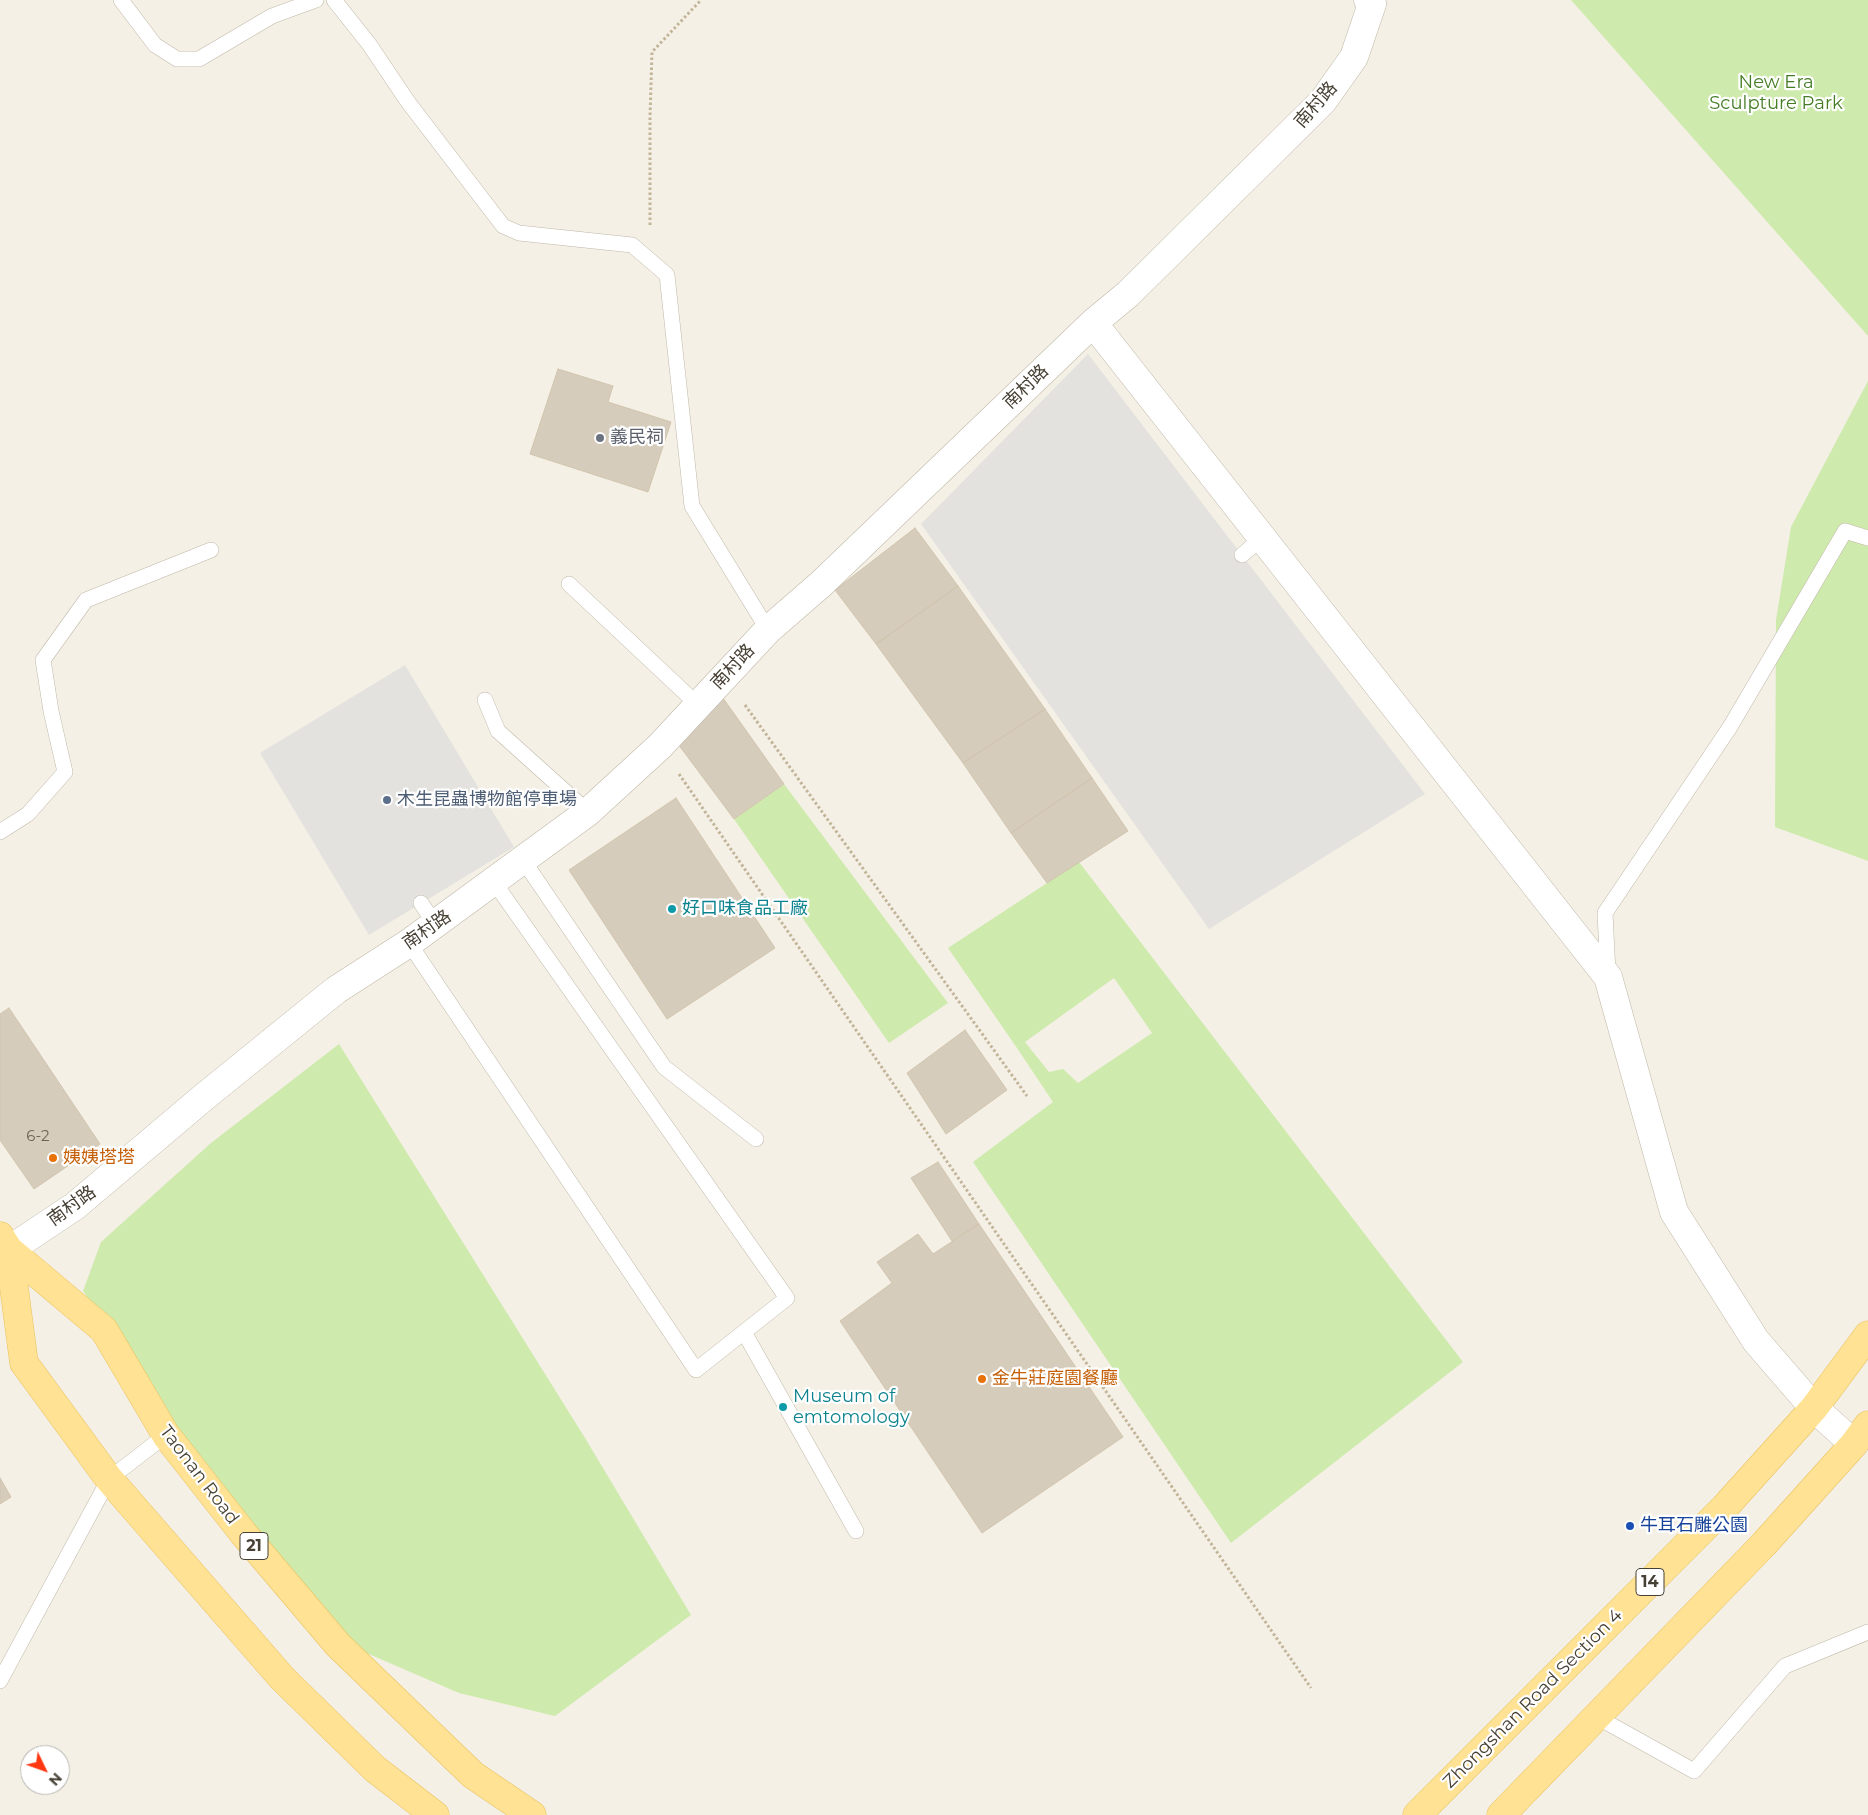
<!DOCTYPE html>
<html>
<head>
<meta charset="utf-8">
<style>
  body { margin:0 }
  #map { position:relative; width:1868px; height:1815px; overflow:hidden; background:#f4f0e6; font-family:Montserrat,sans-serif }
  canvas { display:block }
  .north { position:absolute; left:20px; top:1745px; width:50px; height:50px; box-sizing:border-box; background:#fff; border:1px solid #b5b3ae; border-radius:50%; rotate:132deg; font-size:14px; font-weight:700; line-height:20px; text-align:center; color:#474035 }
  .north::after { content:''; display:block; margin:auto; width:18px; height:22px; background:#ff3812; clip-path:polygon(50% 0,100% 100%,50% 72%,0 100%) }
</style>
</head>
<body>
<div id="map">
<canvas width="1868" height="1815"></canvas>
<div class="north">N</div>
</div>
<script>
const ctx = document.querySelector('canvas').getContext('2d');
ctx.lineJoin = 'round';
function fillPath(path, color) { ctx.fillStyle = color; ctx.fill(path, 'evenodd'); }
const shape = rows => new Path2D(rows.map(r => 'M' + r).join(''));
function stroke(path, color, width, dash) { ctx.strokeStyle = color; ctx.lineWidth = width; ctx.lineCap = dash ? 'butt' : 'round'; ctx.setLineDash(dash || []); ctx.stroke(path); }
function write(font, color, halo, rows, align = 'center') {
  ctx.font = font + ' Montserrat,"Noto Sans TC",sans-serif'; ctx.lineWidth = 4.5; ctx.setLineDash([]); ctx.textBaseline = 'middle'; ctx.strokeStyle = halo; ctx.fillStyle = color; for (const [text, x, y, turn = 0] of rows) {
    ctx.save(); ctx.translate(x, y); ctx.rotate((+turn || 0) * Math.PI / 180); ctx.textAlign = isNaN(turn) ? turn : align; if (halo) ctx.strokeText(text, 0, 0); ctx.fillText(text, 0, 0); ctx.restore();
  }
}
fillPath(shape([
  [1571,0,1868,0,1868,336],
  [1868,381,1868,861,1775,827,1776,620,1791,527],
  [784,784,948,1003,889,1043,734,819],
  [1079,862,1463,1362,1231,1543,973,1162,1053,1102,1017,1048,948,948],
  [1114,978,1152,1033,1078,1083,1063,1069,1049,1072,1025,1042],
  [339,1044,585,1438,691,1615,555,1716,459,1693,348,1645,228,1502,83,1291,101,1242,211,1143]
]), '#ceeaac');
fillPath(shape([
  [1088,354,1425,794,1209,929,921,524],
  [405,665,514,847,369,935,260,753]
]), '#e4e2de');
const building = shape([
  [558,369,613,386,608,402,671,422,648,492,530,454,558,369],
  [915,528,958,586,876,644,835,590,915,528],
  [958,586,1045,709,963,763,876,644,958,586],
  [723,698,784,784,734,819,678,744,723,698],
  [1045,709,1092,778,1011,833,963,763,1045,709],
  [1092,778,1128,831,1047,883,1011,833,1092,778],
  [676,798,775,948,667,1019,569,870,676,798],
  [9,1008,100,1144,34,1189,0,1140,0,1014,9,1008],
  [965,1030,1007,1090,946,1134,907,1073,965,1030],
  [938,1162,979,1224,952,1241,911,1178,938,1162],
  [979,1224,1123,1437,982,1533,840,1321,892,1283,877,1262,918,1234,933,1254,979,1224],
  [0,1478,11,1497,0,1504,0,1478]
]);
fillPath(building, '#d6ccbb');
stroke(building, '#d1c4ad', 1);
const lane = shape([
  [121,0,155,45,177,59,199,59,272,16,316,0],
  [334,0,369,44,408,102,503,226,519,233,632,245,667,275,692,506,768,630],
  [1242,555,1262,538],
  [569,584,698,705],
  [485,700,498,731,588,812],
  [0,832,28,814,65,772,51,711,43,660,86,600,211,550],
  [523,860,664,1067,756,1139],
  [421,903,435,924],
  [409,943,696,1370,787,1298,494,882],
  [1608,973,1605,913,1730,727,1845,531,1868,538],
  [744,1332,856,1531],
  [0,1681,109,1479,166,1435],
  [1597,1717,1694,1771,1785,1666,1868,1632]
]);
const street = shape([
  [1093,323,1608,977,1674,1212,1756,1341,1814,1408,1854,1444],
  [9,1250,75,1206,204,1097,336,990,409,943,588,812,660,746,768,630,821,584,1093,323,1128,294,1323,101,1354,57,1372,4,1368,0]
]);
const primary = shape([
  [0,1236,9,1250,104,1330,166,1435,243,1533,338,1645,473,1775,532,1815],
  [9,1250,24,1363,109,1479,282,1678,375,1769,435,1815],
  [1417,1815,1724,1508,1814,1408,1868,1335],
  [1501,1815,1764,1544,1854,1444,1868,1425]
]);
stroke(lane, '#c0b8a8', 16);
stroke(street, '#c0b8a8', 29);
stroke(primary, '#eac15e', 29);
stroke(shape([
  [650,225,650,117,652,52,701,0],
  [745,705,1027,1096],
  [679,774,1311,1688]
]), '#c2b498', 3, [2.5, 2.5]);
stroke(lane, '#fff', 15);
stroke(street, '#fff', 28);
stroke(primary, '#ffe294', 28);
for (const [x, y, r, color] of [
  [600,438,5,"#6b7280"],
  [387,800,5,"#5c6f8a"],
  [672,909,5,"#0f9aa8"],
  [53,1158,5,"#e8710a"],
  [982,1379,5,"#e8710a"],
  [783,1407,5,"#0f9aa8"],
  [1630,1526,5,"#1a4fb4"]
]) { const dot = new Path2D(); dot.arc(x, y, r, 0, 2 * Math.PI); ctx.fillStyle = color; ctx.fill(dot); stroke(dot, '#fff', 2); }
write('15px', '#6b6356', null, [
  ["6-2",38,1137]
]);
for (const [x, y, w] of [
  [254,1546,28],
  [1650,1582,28]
]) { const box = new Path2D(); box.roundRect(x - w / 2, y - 13.5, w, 27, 4); ctx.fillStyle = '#fff'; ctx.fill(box); stroke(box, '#474035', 1); }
write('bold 16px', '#474035', null, [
  ["21",254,1546],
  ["14",1650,1582]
]);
write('18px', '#457c25', '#fff', [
  ["New Era",1776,83],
  ["Sculpture Park",1776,104]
]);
write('18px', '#474035', '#fff', [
  ["南村路",1316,105,-49],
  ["南村路",1026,387,-44],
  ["南村路",733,667,-47],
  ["南村路",427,930,-35],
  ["南村路",72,1206,-36],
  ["Taonan Road",199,1475,53],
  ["Zhongshan Road Section 4",1533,1699,-45]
]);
write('18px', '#5b616d', '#fff', [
  ["義民祠",610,438]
], 'left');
write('18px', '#4e5e75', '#fff', [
  ["木生昆蟲博物館停車場",397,800]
], 'left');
write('18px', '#0d838f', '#fff', [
  ["好口味食品工廠",682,909],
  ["Museum of",793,1397],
  ["emtomology",793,1418]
], 'left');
write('18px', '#c56008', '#fff', [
  ["姨姨塔塔",63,1158],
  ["金牛莊庭園餐廳",992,1379]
], 'left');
write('18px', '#164399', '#fff', [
  ["牛耳石雕公園",1640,1526]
], 'left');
</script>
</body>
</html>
